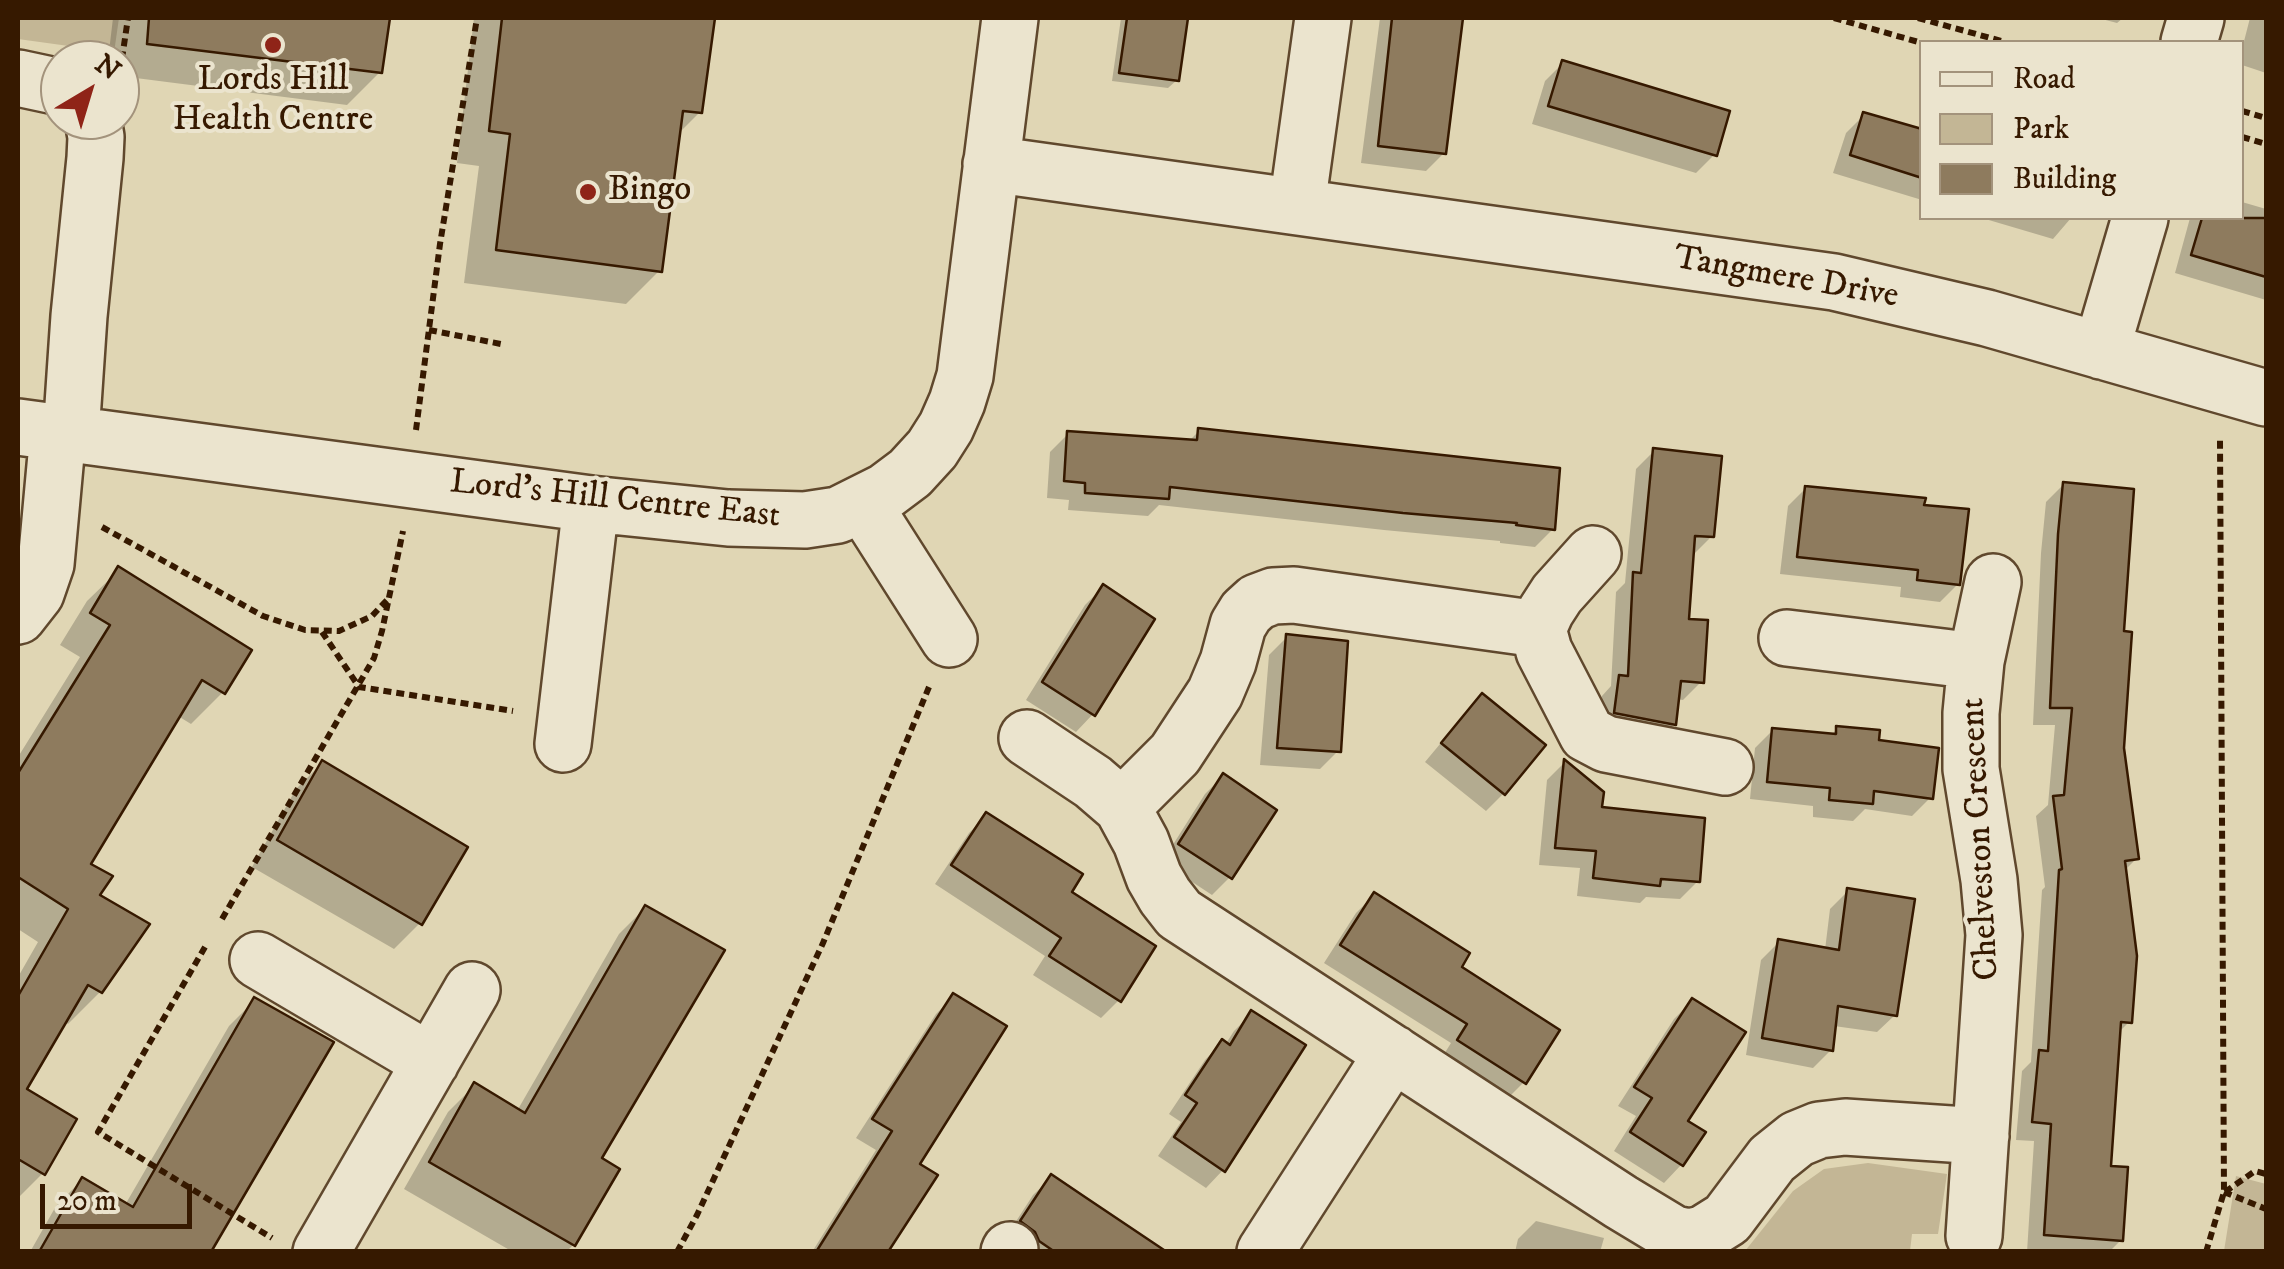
<!DOCTYPE html>
<html>
<head>
<meta charset="utf-8">
<style>
  body { margin:0 }
  #map { position:relative; width:2284px; height:1269px; overflow:hidden; background:#e0d6b4; font-family:"IM FELL DW Pica",serif }
  canvas { display:block }
  .frame { position:absolute; inset:0; border:20px solid #361900; pointer-events:none }
  .legend { position:absolute; left:1919px; top:40px; width:325px; height:180px; box-sizing:border-box; background:#ebe4ce; border:2px solid #a3937c; margin:0; padding:12px 18px; list-style:none; font-size:30px; color:#361900 }
  .legend li { display:flex; align-items:center; gap:20px; height:50px }
  .legend b { width:50px; border:2px solid #a3937c }
  .north { position:absolute; left:40px; top:40px; width:100px; height:100px; box-sizing:border-box; background:#ebe4ce; border:2px solid #a3937c; border-radius:50%; rotate:38deg; font-size:28px; font-weight:700; line-height:40px; text-align:center; color:#361900 }
  .north::after { content:''; display:block; margin:auto; width:35px; height:45px; background:#8f2418; clip-path:polygon(50% 0,100% 100%,50% 72%,0 100%) }
  .scale { position:absolute; left:40px; top:1184px; width:152px; height:45px; box-sizing:border-box; border:5px solid #361900; border-top:0; padding-left:12px; font-size:30px; line-height:35px; white-space:nowrap; color:#361900; -webkit-text-stroke:8px #ebe4ce; paint-order:stroke }
</style>
</head>
<body>
<div id="map">
<canvas width="2284" height="1269"></canvas>
<div class="frame"></div>
<ul class="legend">
<li><b style="height:12px;background:#ebe4ce"></b>Road</li>
<li><b style="height:28px;background:#c3b695"></b>Park</li>
<li><b style="height:28px;background:#8e7b5e"></b>Building</li>
</ul>
<div class="north">N</div>
<div class="scale">20 m</div>
</div>
<script>
const ctx = document.querySelector('canvas').getContext('2d');
ctx.lineJoin = 'round';
function fillPath(path, color) { ctx.fillStyle = color; ctx.fill(path, 'evenodd'); }
const shape = rows => new Path2D(rows.map(r => 'M' + r).join(''));
function stroke(path, color, width, dash) { ctx.strokeStyle = color; ctx.lineWidth = width; ctx.lineCap = dash ? 'butt' : 'round'; ctx.setLineDash(dash || []); ctx.stroke(path); }
function write(font, color, halo, rows, align = 'center') {
  ctx.font = font + ' "IM FELL DW Pica",serif'; ctx.lineWidth = 8; ctx.setLineDash([]); ctx.textBaseline = 'middle'; ctx.strokeStyle = halo; ctx.fillStyle = color; for (const [text, x, y, turn = 0] of rows) {
    ctx.save(); ctx.translate(x, y); ctx.rotate((+turn || 0) * Math.PI / 180); ctx.textAlign = isNaN(turn) ? turn : align; if (halo) ctx.strokeText(text, 0, 0); ctx.fillText(text, 0, 0); ctx.restore();
  }
}
fillPath(shape([
  [18,18,119,18,113,60,90,60,76,47,18,39],
  [1868,1163,1947,1174,1938,1234,1912,1234,1910,1251,1745,1251,1793,1191,1824,1169],
  [2236,1176,2266,1184,2266,1251,2224,1251]
]), '#c3b695');
fillPath(shape([
  [113,18,387,18,380,72,347,105,120,76,120,60,108,60],
  [474,18,712,18,700,112,677,135,659,271,626,304,464,283,479,166,457,163],
  [1121,18,1176,18,1173,35,1177,80,1168,88,1112,81],
  [1380,18,1461,18,1444,153,1426,171,1361,163],
  [2098,18,2123,18,2117,23],
  [2250,18,2266,18,2266,73,2242,65,2242,49],
  [1563,63,1714,155,1696,173,1532,124,1545,81],
  [1864,115,1922,132,1922,200,1833,173,1846,133],
  [2242,202,2266,209,2266,300,2175,273,2190,218,2242,218],
  [1982,218,2071,218,2053,239],
  [1199,431,1553,529,1535,547,1500,543,1500,541,1384,530,1159,505,1148,516,1068,510,1069,500,1047,498,1050,452,1068,434,1188,442],
  [1654,451,1712,536,1694,554,1686,622,1701,682,1683,700,1676,699,1674,724,1656,742,1597,730,1602,696,1611,686,1616,592,1625,583,1636,469],
  [2064,484,2121,633,2122,748,2137,858,2124,871,2129,1022,2118,1033,2109,1168,2121,1240,2109,1252,2027,1252,2034,1141,2016,1140,2022,1071,2031,1062,2042,890,2045,887,2036,816,2048,805,2055,725,2033,725,2041,553,2046,502],
  [1806,488,1958,584,1940,602,1900,597,1901,587,1780,574,1788,506],
  [119,570,223,692,191,724,178,716,88,864,96,896,100,992,68,1024,64,1021,23,1090,43,1173,18,1198,18,977,38,942,18,929,18,757,80,657,60,645,87,601],
  [1103,587,1093,714,1076,732,1026,700,1085,605],
  [1287,637,1338,751,1320,769,1260,765,1269,655],
  [1483,696,1504,793,1486,811,1425,762,1465,714],
  [1837,729,1876,742,1930,798,1912,816,1865,809,1853,821,1813,817,1813,806,1750,799,1755,748,1773,730,1830,736],
  [322,763,420,923,394,949,252,867,296,789],
  [1564,763,1599,809,1698,881,1680,899,1646,897,1640,903,1577,896,1580,868,1539,865,1547,780],
  [1223,776,1230,877,1212,895,1162,862,1205,794],
  [987,815,1119,1000,1101,1018,1033,975,1045,956,935,884,969,833],
  [1848,891,1895,1015,1877,1032,1834,1026,1831,1050,1813,1068,1746,1055,1761,960,1779,942,1825,950,1830,909],
  [1374,895,1458,968,1524,1082,1506,1100,1441,1059,1451,1043,1324,963,1356,913],
  [645,908,599,1159,617,1170,573,1245,566,1252,513,1252,404,1189,448,1112,474,1086,517,1111,619,934],
  [954,996,916,1165,885,1252,812,1252,876,1150,856,1138,936,1014],
  [255,1000,208,1252,30,1252,56,1206,82,1180,125,1205,229,1026],
  [1692,1001,1681,1165,1664,1183,1614,1151,1636,1116,1618,1106,1674,1019],
  [1252,1013,1223,1170,1206,1188,1158,1156,1181,1122,1169,1114,1205,1060,1222,1042,1225,1045,1234,1031],
  [1051,1178,1135,1252,1019,1252,1004,1240,1033,1195],
  [1536,1221,1604,1238,1600,1252,1515,1252,1518,1239]
]), '#0003');
const building = shape([
  [149,18,390,18,382,73,147,44,149,18],
  [502,18,715,18,702,113,683,111,662,272,496,250,510,134,489,131,502,18],
  [1127,18,1188,18,1179,81,1119,73,1127,18],
  [1392,18,1463,18,1446,154,1378,146,1392,18],
  [1562,60,1730,111,1717,156,1548,106,1562,60],
  [1863,112,1922,129,1922,178,1850,155,1863,112],
  [2202,218,2266,218,2266,277,2191,255,2202,218],
  [1198,428,1560,468,1555,530,1516,525,1517,523,1403,513,1170,487,1169,499,1085,493,1085,483,1064,481,1067,431,1197,440,1198,428],
  [1653,448,1722,456,1714,537,1695,536,1689,619,1708,620,1704,683,1681,681,1676,725,1614,713,1619,675,1628,676,1633,572,1641,573,1653,448],
  [2063,482,2134,489,2124,631,2132,632,2124,748,2139,859,2125,861,2137,956,2132,1023,2121,1022,2111,1166,2128,1167,2123,1241,2044,1235,2051,1124,2032,1122,2039,1050,2048,1051,2059,870,2062,869,2053,796,2064,795,2072,708,2050,708,2058,534,2063,482],
  [1805,486,1926,498,1924,505,1969,509,1960,585,1917,580,1918,570,1797,557,1805,486],
  [118,566,252,650,225,694,202,680,91,864,113,876,100,895,150,924,102,993,88,985,27,1089,77,1119,45,1175,18,1159,18,996,68,909,18,877,18,773,110,625,90,613,118,566],
  [1103,584,1155,619,1095,716,1042,682,1103,584],
  [1286,634,1348,641,1341,752,1277,748,1286,634],
  [1482,693,1546,745,1505,795,1441,743,1482,693],
  [1836,726,1880,730,1879,740,1939,748,1933,799,1874,791,1873,804,1829,800,1830,788,1767,782,1772,728,1836,734,1836,726],
  [1564,759,1604,792,1602,807,1705,818,1700,882,1661,879,1660,886,1593,878,1596,851,1555,848,1564,759],
  [322,760,468,847,422,925,277,840,322,760],
  [1223,773,1277,810,1232,879,1178,844,1223,773],
  [986,812,1083,874,1072,892,1156,946,1121,1002,1049,956,1061,938,951,865,986,812],
  [1847,888,1915,899,1897,1016,1838,1006,1833,1051,1762,1038,1778,939,1839,950,1847,888],
  [1374,892,1470,953,1462,967,1560,1030,1526,1084,1457,1040,1467,1024,1340,945,1374,892],
  [645,905,725,950,602,1158,620,1169,575,1246,429,1162,474,1082,525,1113,645,905],
  [953,993,1007,1026,920,1164,938,1175,888,1252,816,1252,892,1131,872,1119,953,993],
  [254,997,334,1042,211,1252,39,1252,82,1177,133,1207,254,997],
  [1692,998,1746,1032,1688,1121,1706,1132,1683,1166,1630,1132,1652,1098,1634,1087,1692,998],
  [1251,1010,1306,1045,1225,1172,1174,1137,1197,1103,1185,1095,1222,1039,1230,1045,1251,1010],
  [1051,1174,1085,1197,1167,1252,1055,1252,1039,1241,1035,1232,1020,1221,1051,1174]
]);
fillPath(building, '#8e7b5e');
stroke(building, '#361900', 2.5);
const minor = shape([
  [2189,42,2196,18],
  [18,78,60,87],
  [991,164,1834,282,1987,318,2266,398],
  [1297,206,1323,18],
  [2101,351,2140,218],
  [18,427,591,504,728,518,805,520,838,515,886,491,910,473,932,449,946,427,957,402,965,376,1010,18],
  [71,434,79,316,95,158,96,137,93,120],
  [863,504,949,639],
  [1593,554,1557,594,1546,611,1538,629,1544,651,1587,734,1606,744,1725,767],
  [18,616,36,593,46,564,58,433],
  [1787,638,1976,661],
  [1027,738,1093,782,1122,807,1141,842,1154,877,1165,896,1179,914,1621,1202,1674,1234,1689,1237,1703,1234,1727,1219,1772,1159,1797,1139,1819,1130,1845,1127,1981,1136],
  [563,744,591,504],
  [1122,807,1175,754,1215,693,1228,662,1238,625,1246,612,1257,602,1273,596,1294,595,1538,629],
  [258,960,431,1062],
  [1974,1236,1994,935,1989,880,1971,769,1971,713,1976,661,1993,582],
  [321,1252,472,990],
  [1009,1252,1010,1250],
  [1265,1252,1393,1053]
]);
stroke(minor, '#60482d', 60);
stroke(shape([
  [1834,18,1922,43],
  [1918,18,2005,42],
  [120,72,128,18],
  [2242,111,2266,118],
  [2242,137,2266,144],
  [429,330,501,344],
  [416,430,440,244,477,18],
  [102,527,263,616,305,630,339,631,372,616,388,599],
  [322,632,359,687,513,711],
  [222,919,374,658,382,631,403,531],
  [205,947,98,1132,272,1238],
  [2224,1192,2266,1209],
  [2225,1192,2255,1171,2266,1174],
  [677,1252,697,1215,823,943,929,687],
  [2206,1252,2224,1192,2220,440]
]), '#361900', 6, [8, 5]);
stroke(minor, '#ebe4ce', 55);
for (const [x, y, r, color] of [
  [273,45,10,"#8f2418"],
  [588,192,10,"#8f2418"]
]) { const dot = new Path2D(); dot.arc(x, y, r, 0, 2 * Math.PI); ctx.fillStyle = color; ctx.fill(dot); stroke(dot, '#ebe4ce', 4); }
write('35px', '#361900', '#ebe4ce', [
  ["Lords Hill",273,82],
  ["Health Centre",273,122],
  ["Bingo",608,192,"left"]
]);
write('35px', '#361900', '#ebe4ce', [
  ["Tangmere Drive",1786,279,10],
  ["Lord's Hill Centre East",615,501,6],
  ["Chelveston Crescent",1982,839,-93]
]);
</script>
</body>
</html>
